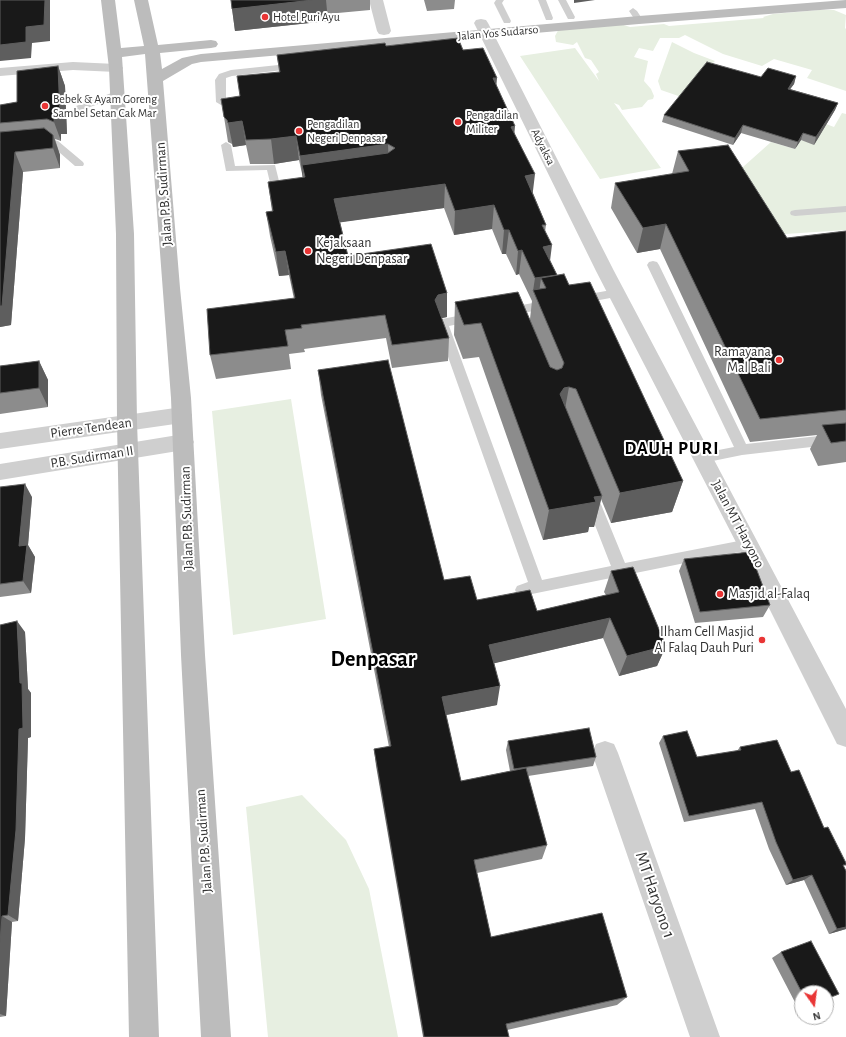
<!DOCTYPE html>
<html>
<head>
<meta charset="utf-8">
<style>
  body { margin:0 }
  #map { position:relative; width:846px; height:1037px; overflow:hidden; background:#fff; font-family:"Alegreya Sans",sans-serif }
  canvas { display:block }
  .north { position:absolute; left:794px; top:985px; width:40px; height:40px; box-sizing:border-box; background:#fff; border:1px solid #adadad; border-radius:50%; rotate:166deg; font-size:11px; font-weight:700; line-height:16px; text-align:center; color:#323232 }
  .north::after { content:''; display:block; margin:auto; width:14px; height:18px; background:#e93535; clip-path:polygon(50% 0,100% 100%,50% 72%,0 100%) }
</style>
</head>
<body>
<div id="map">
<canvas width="846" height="1037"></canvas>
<div class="north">N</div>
</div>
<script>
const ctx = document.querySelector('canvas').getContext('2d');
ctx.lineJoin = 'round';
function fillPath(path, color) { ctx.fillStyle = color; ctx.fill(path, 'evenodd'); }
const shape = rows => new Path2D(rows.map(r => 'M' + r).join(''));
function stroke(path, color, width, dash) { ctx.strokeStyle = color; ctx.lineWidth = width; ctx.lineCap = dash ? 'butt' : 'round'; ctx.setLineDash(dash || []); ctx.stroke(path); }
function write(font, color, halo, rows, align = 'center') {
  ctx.font = font + ' "Alegreya Sans",sans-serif'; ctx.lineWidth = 4; ctx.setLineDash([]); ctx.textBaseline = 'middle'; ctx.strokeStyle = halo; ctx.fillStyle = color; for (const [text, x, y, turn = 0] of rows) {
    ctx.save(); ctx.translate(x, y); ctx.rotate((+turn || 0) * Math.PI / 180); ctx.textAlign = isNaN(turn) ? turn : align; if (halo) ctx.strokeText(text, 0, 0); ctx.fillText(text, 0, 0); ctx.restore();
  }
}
fillPath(shape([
  [819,10,834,10,846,15,845,28,846,29,846,91,807,78,812,70,774,59,762,66,723,54,685,35,679,38,660,38,653,51,639,48,634,57,648,61,644,81,651,89,654,96,653,99,648,100,642,107,622,110,619,105,614,103,661,168,600,179,520,56,575,48,599,81,596,74,599,72,591,60,585,58,577,42,573,45,556,42,555,36,560,27,614,22,630,27,664,24,669,26,764,18,763,17,773,14],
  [672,42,694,53,715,61,706,69,693,101,661,90,658,81],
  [842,113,846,114,846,230,770,235,734,175,771,142,795,149,801,140,814,144,826,124,834,127],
  [291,399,326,619,233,635,212,411],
  [302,795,346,840,369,889,398,1037,268,1037,246,807]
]), '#e7efe1');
fillPath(shape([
  [496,0,504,0,502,3,511,21,510,23,504,23,494,3,496,0],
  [538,0,546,0,553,18,552,20,546,20,538,0],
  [558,0,566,0,575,17,574,19,568,19,558,0],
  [633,8,637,11,643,20,642,22,639,23,635,20,629,11,633,8],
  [297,63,302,66,300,68,232,76,226,78,226,102,221,105,216,102,215,80,219,74,231,70,297,63],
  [117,91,122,94,120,96,82,110,76,110,74,108,76,106,117,91],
  [54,140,58,141,83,162,84,164,83,166,75,166,52,146,0,151,0,145,54,140],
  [226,142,231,145,235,166,275,165,280,185,290,186,291,188,290,190,272,191,267,170,226,171,221,145,226,142],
  [846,206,846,212,795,216,791,215,790,213,791,211,795,210,846,206],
  [653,261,657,262,659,265,746,444,846,433,846,443,742,455,703,463,698,462,696,458,698,454,734,447,647,265,649,262,653,261],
  [617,289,621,290,623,293,621,296,578,304,574,303,572,300,574,297,578,296,617,289],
  [550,300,554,301,556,304,554,307,523,313,526,319,524,322,520,323,516,322,510,310,512,307,516,306,550,300],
  [473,313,477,314,479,317,477,320,449,326,542,580,611,566,584,497,586,493,591,491,596,493,598,497,625,563,749,539,754,541,756,545,754,549,522,596,517,594,515,590,517,586,528,582,436,323,438,320,442,319,473,313]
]), '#cfcfcf');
fillPath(shape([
  [369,0,383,0,391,31,389,34,384,35,379,34,377,31,369,0],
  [481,19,486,20,488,23,614,271,846,709,846,747,837,744,741,552,596,271,474,23,476,20,481,19],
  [73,62,116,64,121,65,123,68,121,71,116,72,73,70,0,76,0,68,73,62],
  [182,407,189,410,192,415,189,420,182,423,0,449,0,433,182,407],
  [184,434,191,436,194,442,191,448,184,450,0,480,0,464,184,434],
  [605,741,614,744,618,753,720,1037,690,1037,592,753,596,744,605,741]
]), '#cfcfcf');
fillPath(shape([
  [101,0,115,0,121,48,144,46,134,0,148,0,158,45,211,40,216,41,218,44,216,47,211,48,160,53,162,69,182,58,201,54,639,16,846,0,846,8,639,24,201,62,192,64,163,81,180,288,191,398,205,655,231,1037,201,1037,181,655,171,398,145,54,122,57,134,234,137,422,159,1037,129,1037,117,422,116,234,109,68,101,0]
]), '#bcbcbc');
fillPath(shape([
  [231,0,370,0,370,10,327,14,328,21,235,31],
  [424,0,455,0,454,9,427,11],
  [386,46,463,50,496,85,514,132,533,193,546,225,545,232,550,260,557,275,569,285,683,481,672,512,611,523,601,499,594,527,589,527,588,532,543,540,479,357,463,359,454,335,455,302,530,319,532,301,519,274,516,275,506,254,502,254,492,229,454,235,444,208,340,222,348,256,447,293,447,317,441,318,449,338,448,361,392,368,386,338,304,349,305,352,289,354,291,369,216,379,210,355,294,299,289,275,279,276,270,236,266,212,272,211,268,182,303,178,299,160,274,164,250,164,246,145,233,147,232,144,228,142,224,117,240,96,279,72,277,55],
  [58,66,65,86,67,134,61,134,61,141,55,139,60,155,60,168,23,172,11,325,0,327,0,105,17,102],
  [796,76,794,84,790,89,838,103,835,110,814,145,801,140,795,149,741,133,733,145,662,122,664,115,761,77],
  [678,151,787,238,846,231,846,462,818,466,810,449,817,435,750,442,660,249,637,253,611,208,615,183,672,174],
  [39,361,48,380,48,407,0,414,0,366],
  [318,370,444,580,477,600,537,611,606,595,604,592,611,571,666,646,657,666,619,676,603,638,494,663,497,705,446,715,461,781,510,771,506,750,508,741,596,757,593,766,528,776,547,845,542,859,477,873,491,937,627,997,617,1005,507,1030,509,1037,423,1037,376,766,374,749,389,747,321,395],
  [0,487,32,497,28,545,35,557,31,593,0,597],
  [684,559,770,605,763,617,695,623,679,571],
  [0,625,25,632,28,689,31,693,31,737,28,738,25,838,18,921,12,922,6,1016,0,1017],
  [663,736,697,757,737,751,740,747,791,772,824,828,846,871,846,929,829,934,804,880,786,885,769,849,755,809,684,822,659,743],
  [781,952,802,993,802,1009,799,1010,772,958]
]), '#8c8c8c');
fillPath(shape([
  [45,0,50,0,50,41,32,43,31,58,0,61,0,45,26,27],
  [313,0,326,0,328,21,235,31,232,9],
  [574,0,595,0,574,3],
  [58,66,65,86,67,134,61,134,61,141,54,122],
  [796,76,794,84,785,96,788,89],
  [493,78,497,78,495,102],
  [838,103,835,110,814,145,816,137],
  [242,121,246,145,233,147,228,123],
  [743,125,741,133,733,145,735,138],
  [515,126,513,150,511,127],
  [803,133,801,140,795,149,798,142],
  [53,135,60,155,60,168,53,148],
  [296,136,299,160,274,164,271,139],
  [388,144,389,169,302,165,304,180,303,180,300,156],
  [15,152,23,172,11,325,0,327,0,306],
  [535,174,532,199,525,176],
  [445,184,444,208,336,223,334,199],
  [494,205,492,229,454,235,455,211],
  [666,224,660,249,637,253,643,228],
  [504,230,509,230,506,254,502,254],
  [552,245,549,269,543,247],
  [522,250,519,274,516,275,518,251],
  [285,251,289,275,279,276,276,252],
  [557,275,553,298,546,288,541,278,538,301,533,291,535,278],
  [447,293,447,317,438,319,435,300,438,295],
  [39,361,48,380,48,407,39,388],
  [569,387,563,420,560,394,564,388],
  [683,481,672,512,611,523,620,493],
  [25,484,32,497,28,545,35,557,31,593,23,581,19,546],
  [602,496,594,527,589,527,588,532,543,540,549,510,594,497],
  [610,618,603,638,487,665,489,645],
  [17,621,25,632,28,689,31,693,31,737,28,738,25,838,18,921,8,915,20,683],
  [666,646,657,666,619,676,627,656],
  [500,686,497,705,441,716,442,697],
  [812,875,804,880,786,885,793,880],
  [2,916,12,922,6,1016,0,1014,0,943],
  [846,927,846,929,829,934,837,929]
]), '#5e5e5e');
const building = shape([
  [0,0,45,0,44,25,26,27,26,42,0,45,0,0],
  [231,0,313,0,232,9,231,0],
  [458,38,463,50,483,48,497,78,493,78,515,126,511,127,535,174,525,176,546,225,542,225,552,245,543,247,557,275,535,278,522,250,518,251,509,230,504,230,494,205,455,211,445,184,334,199,348,256,431,244,447,293,438,295,435,300,449,338,392,345,385,315,301,325,302,328,285,330,288,346,210,355,207,309,295,298,285,251,276,252,266,212,273,211,268,182,305,177,302,165,388,153,395,148,388,144,300,156,296,136,271,139,246,140,242,121,228,123,227,120,224,117,221,99,240,96,237,76,280,72,277,55,385,43,386,46,458,38],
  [707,62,761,77,768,68,796,76,788,89,838,103,816,137,803,133,798,142,743,125,735,138,664,115,707,62],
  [58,66,60,114,54,115,54,122,47,119,0,123,0,105,17,102,17,71,58,66],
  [44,128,53,135,53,148,15,152,2,306,0,306,0,132,44,128],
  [728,145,787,238,846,231,846,410,760,419,666,224,643,228,615,183,689,171,678,151,728,145],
  [564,274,569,285,590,282,683,481,620,493,576,389,569,387,564,388,560,394,602,496,594,497,596,502,549,510,481,323,464,325,455,302,518,292,550,367,557,370,562,368,564,363,533,290,546,288,541,278,564,274],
  [388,360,444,580,470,576,477,600,530,590,537,611,619,592,611,571,633,567,666,646,627,656,610,618,489,645,500,686,442,697,461,781,526,768,547,845,474,860,491,937,602,913,627,997,506,1024,509,1037,424,1037,374,749,391,746,318,370,388,360],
  [39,361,39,388,0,393,0,366,39,361],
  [846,423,846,441,831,443,822,425,846,423],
  [25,484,19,546,27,545,23,581,0,584,0,487,25,484],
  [750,552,770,605,700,612,684,559,750,552],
  [17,621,20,683,22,683,23,728,19,729,16,830,8,915,2,916,0,943,0,625,17,621],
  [589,728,596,757,514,769,508,741,589,728],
  [687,731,697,757,741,750,740,747,777,740,791,772,799,770,824,828,828,827,846,863,846,865,843,865,846,871,846,927,837,929,812,875,793,880,776,842,762,802,689,816,663,736,687,731],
  [811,941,839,994,826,999,826,993,802,993,781,952,811,941]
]);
fillPath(building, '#191919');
stroke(building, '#5e5e5e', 1);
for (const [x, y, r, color] of [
  [265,17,4,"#e93535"],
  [45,106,4,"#e93535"],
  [458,122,4,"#e93535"],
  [299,131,4,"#e93535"],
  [308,251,4,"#e93535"],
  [779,360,4,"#e93535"],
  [720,594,4,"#e93535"],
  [762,640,4,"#e93535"]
]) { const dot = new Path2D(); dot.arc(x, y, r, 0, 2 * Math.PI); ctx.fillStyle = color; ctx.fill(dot); stroke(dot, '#fff', 1.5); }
write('12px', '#323232', '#fff', [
  ["Hotel Puri Ayu",273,17],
  ["Bebek & Ayam Goreng",53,99],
  ["Sambel Setan Cak Mar",53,113],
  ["Pengadilan",466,115],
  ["Militer",466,129],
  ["Pengadilan",307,124],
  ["Negeri Denpasar",307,138]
], 'left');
write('12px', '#323232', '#fff', [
  ["Jalan Yos Sudarso",498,33,-5],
  ["Adyaksa",543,147,63]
]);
write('14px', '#323232', '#fff', [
  ["Jalan P.B. Sudirman",164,194,-94],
  ["Pierre Tendean",91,428,-8],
  ["P.B. Sudirman II",92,457,-9],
  ["Jalan P.B. Sudirman",187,518,-92],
  ["Jalan MT Haryono",738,524,62],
  ["Jalan P.B. Sudirman",204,841,-94]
]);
write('14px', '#323232', '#fff', [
  ["Kejaksaan",316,243],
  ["Negeri Denpasar",316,259],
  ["Ramayana",771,352,"right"],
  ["Mal Bali",771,368,"right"],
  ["Masjid al-Falaq",728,594],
  ["Ilham Cell Masjid",754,632,"right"],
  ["Al Falaq Dauh Puri",754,648,"right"]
], 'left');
write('17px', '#323232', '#fff', [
  ["MT Haryono 1",655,895,71]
]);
ctx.letterSpacing = '1px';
write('bold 18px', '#000', '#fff', [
  ["DAUH PURI",672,449]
]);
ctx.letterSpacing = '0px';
write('bold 22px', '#000', '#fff', [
  ["Denpasar",373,659]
]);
</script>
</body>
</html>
